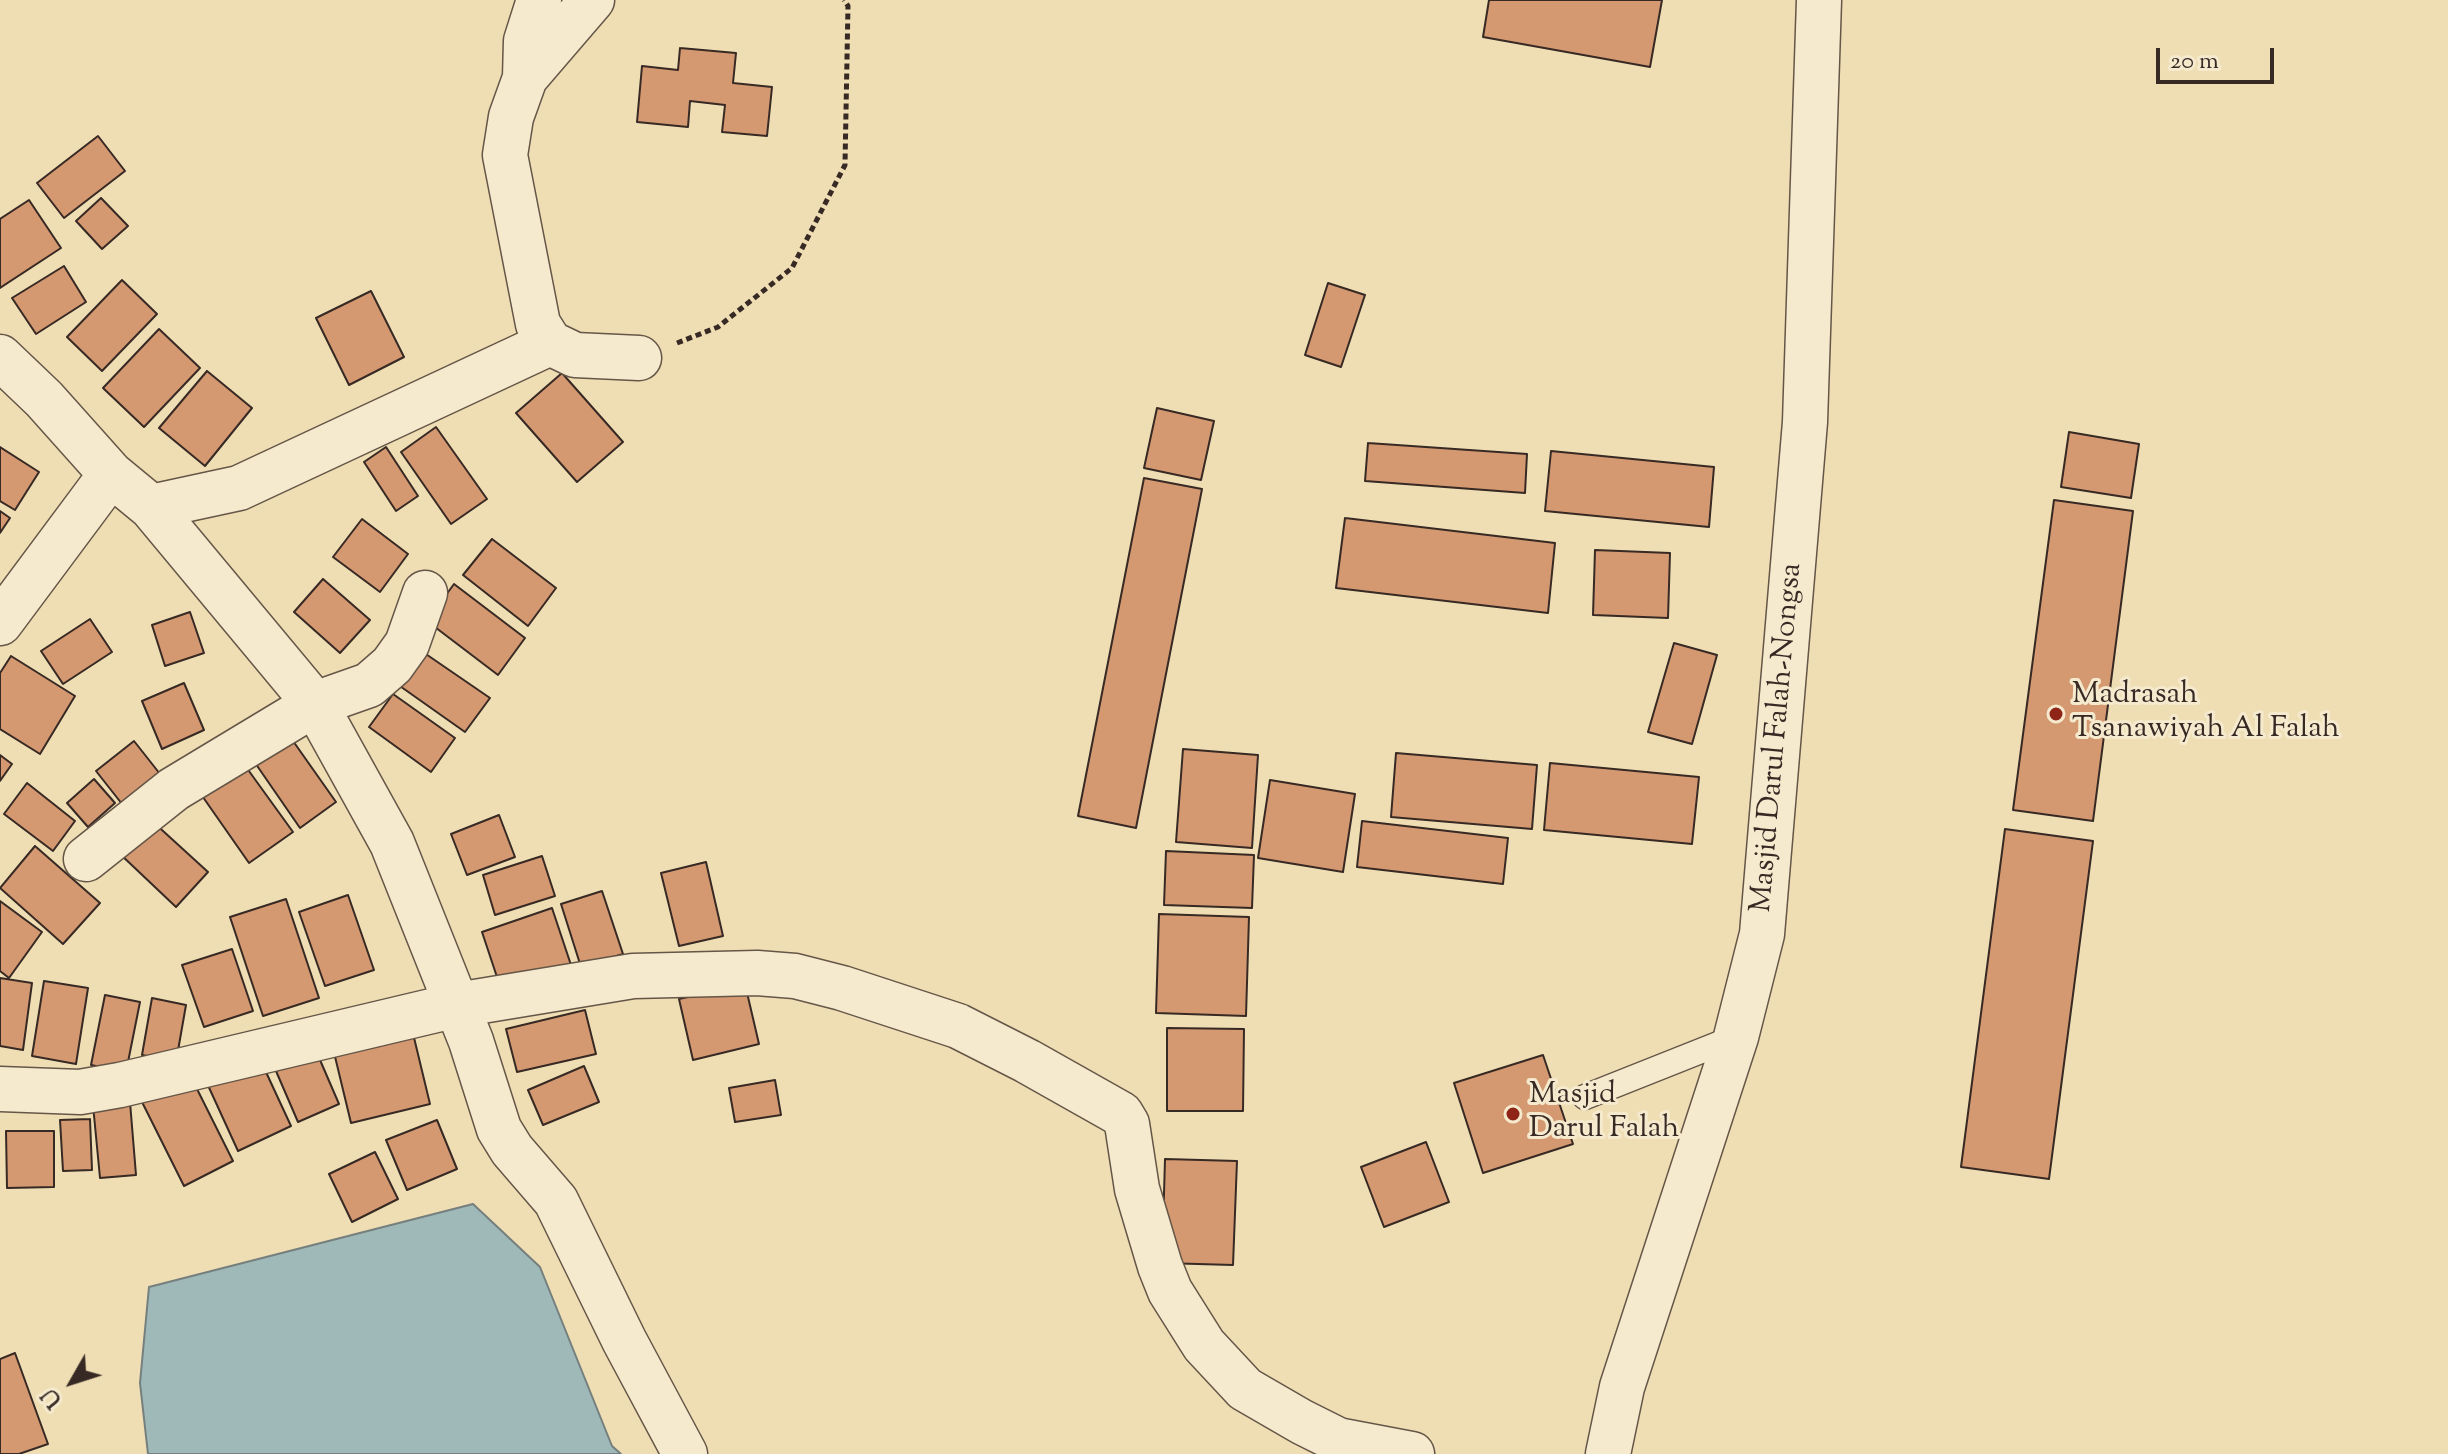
<!DOCTYPE html>
<html>
<head>
<meta charset="utf-8">
<style>
  body { margin:0 }
  #map { position:relative; width:2448px; height:1454px; overflow:hidden; background:#efdeb3; font-family:"Sorts Mill Goudy",serif }
  canvas { display:block }
  .north { position:absolute; left:32px; top:1342px; width:80px; height:80px; -webkit-text-stroke:6px #f5eace; paint-order:stroke; rotate:231deg; font-size:22px; font-weight:700; line-height:32px; text-align:center; color:#372924 }
  .north::after { content:''; display:block; margin:auto; width:28px; height:36px; background:#372924; clip-path:polygon(50% 0,100% 100%,50% 72%,0 100%) }
  .scale { position:absolute; left:2156px; top:48px; width:118px; height:36px; box-sizing:border-box; border:4px solid #372924; border-top:0; padding-left:10px; font-size:24px; line-height:28px; white-space:nowrap; color:#372924; -webkit-text-stroke:6px #f5eace; paint-order:stroke }
</style>
</head>
<body>
<div id="map">
<canvas width="2448" height="1454"></canvas>
<div class="north">U</div>
<div class="scale">20 m</div>
</div>
<script>
const ctx = document.querySelector('canvas').getContext('2d');
ctx.lineJoin = 'round';
function fillPath(path, color) { ctx.fillStyle = color; ctx.fill(path, 'evenodd'); }
const shape = rows => new Path2D(rows.map(r => 'M' + r).join(''));
function stroke(path, color, width, dash) { ctx.strokeStyle = color; ctx.lineWidth = width; ctx.lineCap = dash ? 'butt' : 'round'; ctx.setLineDash(dash || []); ctx.stroke(path); }
function write(font, color, halo, rows, align = 'center') {
  ctx.font = font + ' "Sorts Mill Goudy",serif'; ctx.lineWidth = 6; ctx.setLineDash([]); ctx.textBaseline = 'middle'; ctx.strokeStyle = halo; ctx.fillStyle = color; for (const [text, x, y, turn = 0] of rows) {
    ctx.save(); ctx.translate(x, y); ctx.rotate((+turn || 0) * Math.PI / 180); ctx.textAlign = isNaN(turn) ? turn : align; if (halo) ctx.strokeText(text, 0, 0); ctx.fillText(text, 0, 0); ctx.restore();
  }
}
const water = shape([
  [473,1204,540,1267,612,1446,621,1454,148,1454,140,1383,149,1287,473,1204]
]);
fillPath(water, '#9fb9b8');
stroke(water, '#757f7d', 2);
const building = shape([
  [1489,0,1662,0,1650,67,1483,37,1489,0],
  [680,48,736,53,733,83,772,87,767,136,722,132,725,105,690,101,688,127,637,122,642,66,678,70,680,48],
  [98,136,125,171,64,218,37,183,98,136],
  [101,198,128,226,102,249,76,221,101,198],
  [29,200,61,248,0,288,0,219,29,200],
  [64,266,86,302,36,334,12,298,64,266],
  [122,280,157,314,102,371,67,337,122,280],
  [1328,283,1365,295,1341,367,1305,355,1328,283],
  [371,291,404,357,349,385,316,318,371,291],
  [159,329,200,368,144,427,103,388,159,329],
  [207,371,252,408,205,466,159,428,207,371],
  [562,373,623,442,577,482,516,413,562,373],
  [1157,408,1214,421,1201,480,1144,468,1157,408],
  [436,427,487,499,451,524,401,452,436,427],
  [2069,432,2139,444,2131,498,2061,487,2069,432],
  [1368,443,1527,454,1525,493,1365,481,1368,443],
  [0,447,39,472,15,510,0,501,0,447],
  [386,447,418,496,396,511,364,462,386,447],
  [1551,451,1714,467,1709,527,1545,511,1551,451],
  [1144,478,1202,489,1136,828,1078,816,1144,478],
  [2054,500,2133,511,2093,821,2013,810,2054,500],
  [0,511,10,518,0,533,0,511],
  [1345,518,1555,543,1548,613,1336,588,1345,518],
  [362,519,408,554,380,592,333,557,362,519],
  [492,539,556,588,528,626,463,575,492,539],
  [1595,550,1670,553,1668,618,1593,615,1595,550],
  [323,579,370,620,340,653,294,612,323,579],
  [454,584,525,638,498,675,427,621,454,584],
  [190,612,204,653,165,666,152,625,190,612],
  [90,619,112,652,63,684,41,651,90,619],
  [1674,643,1717,655,1692,744,1648,732,1674,643],
  [420,650,490,698,465,732,397,684,420,650],
  [11,656,75,696,40,754,0,729,0,673,11,656],
  [184,683,204,730,162,749,142,701,184,683],
  [393,694,455,738,431,772,369,727,393,694],
  [286,731,336,802,300,828,251,757,286,731],
  [134,741,164,779,126,809,96,771,134,741],
  [1183,749,1258,755,1252,848,1176,842,1183,749],
  [1396,753,1537,765,1532,829,1391,817,1396,753],
  [0,755,12,764,0,781,0,755],
  [241,760,293,832,249,863,198,790,241,760],
  [1550,763,1699,777,1692,844,1544,830,1550,763],
  [94,779,115,803,88,827,67,803,94,779],
  [1270,780,1355,794,1343,872,1258,858,1270,780],
  [27,783,75,821,53,851,4,814,27,783],
  [499,815,515,857,467,875,451,834,499,815],
  [151,820,208,872,176,907,119,853,151,820],
  [1362,821,1508,838,1503,884,1357,867,1362,821],
  [2005,829,2093,841,2049,1179,1961,1167,2005,829],
  [35,846,100,903,63,944,0,888,35,846],
  [1166,851,1254,855,1252,908,1164,905,1166,851],
  [542,856,555,896,495,915,483,875,542,856],
  [706,862,723,936,679,946,661,873,706,862],
  [602,891,623,954,581,967,561,904,602,891],
  [348,895,374,970,325,986,299,912,348,895],
  [286,899,319,998,263,1016,230,917,286,899],
  [0,901,42,932,9,978,0,971,0,901],
  [552,908,571,965,501,989,482,932,552,908],
  [1159,914,1249,917,1246,1016,1156,1013,1159,914],
  [232,949,253,1011,204,1027,182,965,232,949],
  [0,978,32,983,23,1050,0,1046,0,978],
  [44,981,88,988,76,1064,32,1056,44,981],
  [745,984,759,1044,693,1060,679,999,745,984],
  [105,995,140,1002,126,1072,91,1065,105,995],
  [152,998,186,1005,176,1062,142,1055,152,998],
  [585,1010,596,1054,517,1072,506,1029,585,1010],
  [410,1021,430,1104,351,1123,331,1040,410,1021],
  [1167,1028,1244,1029,1243,1111,1167,1111,1167,1028],
  [317,1053,339,1104,298,1122,276,1071,317,1053],
  [1543,1055,1573,1144,1483,1173,1454,1083,1543,1055],
  [259,1057,291,1126,238,1151,206,1081,259,1057],
  [584,1066,599,1102,543,1125,528,1090,584,1066],
  [190,1075,233,1161,184,1186,141,1100,190,1075],
  [775,1080,781,1115,735,1122,729,1088,775,1080],
  [130,1102,136,1175,100,1178,93,1105,130,1102],
  [90,1119,92,1170,63,1171,60,1120,90,1119],
  [437,1120,457,1169,407,1190,386,1140,437,1120],
  [6,1131,54,1131,54,1187,7,1188,6,1131],
  [1426,1142,1449,1202,1384,1227,1361,1167,1426,1142],
  [375,1152,398,1199,352,1222,329,1174,375,1152],
  [1165,1159,1237,1161,1233,1265,1162,1263,1165,1159],
  [15,1353,48,1444,19,1454,0,1454,0,1359,15,1353]
]);
fillPath(building, '#d49971');
stroke(building, '#372924', 2);
const lane = shape([
  [1585,1097,1736,1037]
]);
const street = shape([
  [539,0,526,41,525,78,511,117,505,155,538,324,550,343,575,355,639,358],
  [525,78,592,0],
  [0,357,44,399,111,474,151,507,315,704,392,843,471,1041,499,1129,512,1150,556,1201,624,1340,685,1454],
  [151,507,239,488,550,343],
  [0,623,111,474],
  [86,859,174,789,315,704,369,685,392,665,407,644,425,593],
  [0,1089,80,1092,120,1085,457,1005,633,976,757,973,795,976,842,988,958,1026,1027,1061,1121,1114,1127,1124,1137,1189,1160,1266,1170,1291,1204,1345,1245,1389,1302,1422,1338,1440,1412,1454],
  [1608,1454,1622,1387,1736,1037,1762,934,1805,422,1819,0]
]);
stroke(lane, '#655648', 27);
stroke(street, '#655648', 47);
stroke(shape([
  [677,343,718,327,792,268,845,165,848,6,844,0]
]), '#372924', 5, [6, 4]);
stroke(lane, '#f5eace', 24);
stroke(street, '#f5eace', 44);
for (const [x, y, r, color] of [
  [2056,714,8,"#8f2418"],
  [1513,1114,8,"#8f2418"]
]) { const dot = new Path2D(); dot.arc(x, y, r, 0, 2 * Math.PI); ctx.fillStyle = color; ctx.fill(dot); stroke(dot, '#f5eace', 3); }
write('30px', '#372924', '#f5eace', [
  ["Madrasah",2072,697],
  ["Tsanawiyah Al Falah",2072,731],
  ["Masjid",1529,1097],
  ["Darul Falah",1529,1131]
], 'left');
write('30px', '#372924', '#f5eace', [
  ["Masjid Darul Falah-Nongsa",1779,738,-85]
]);
</script>
</body>
</html>
